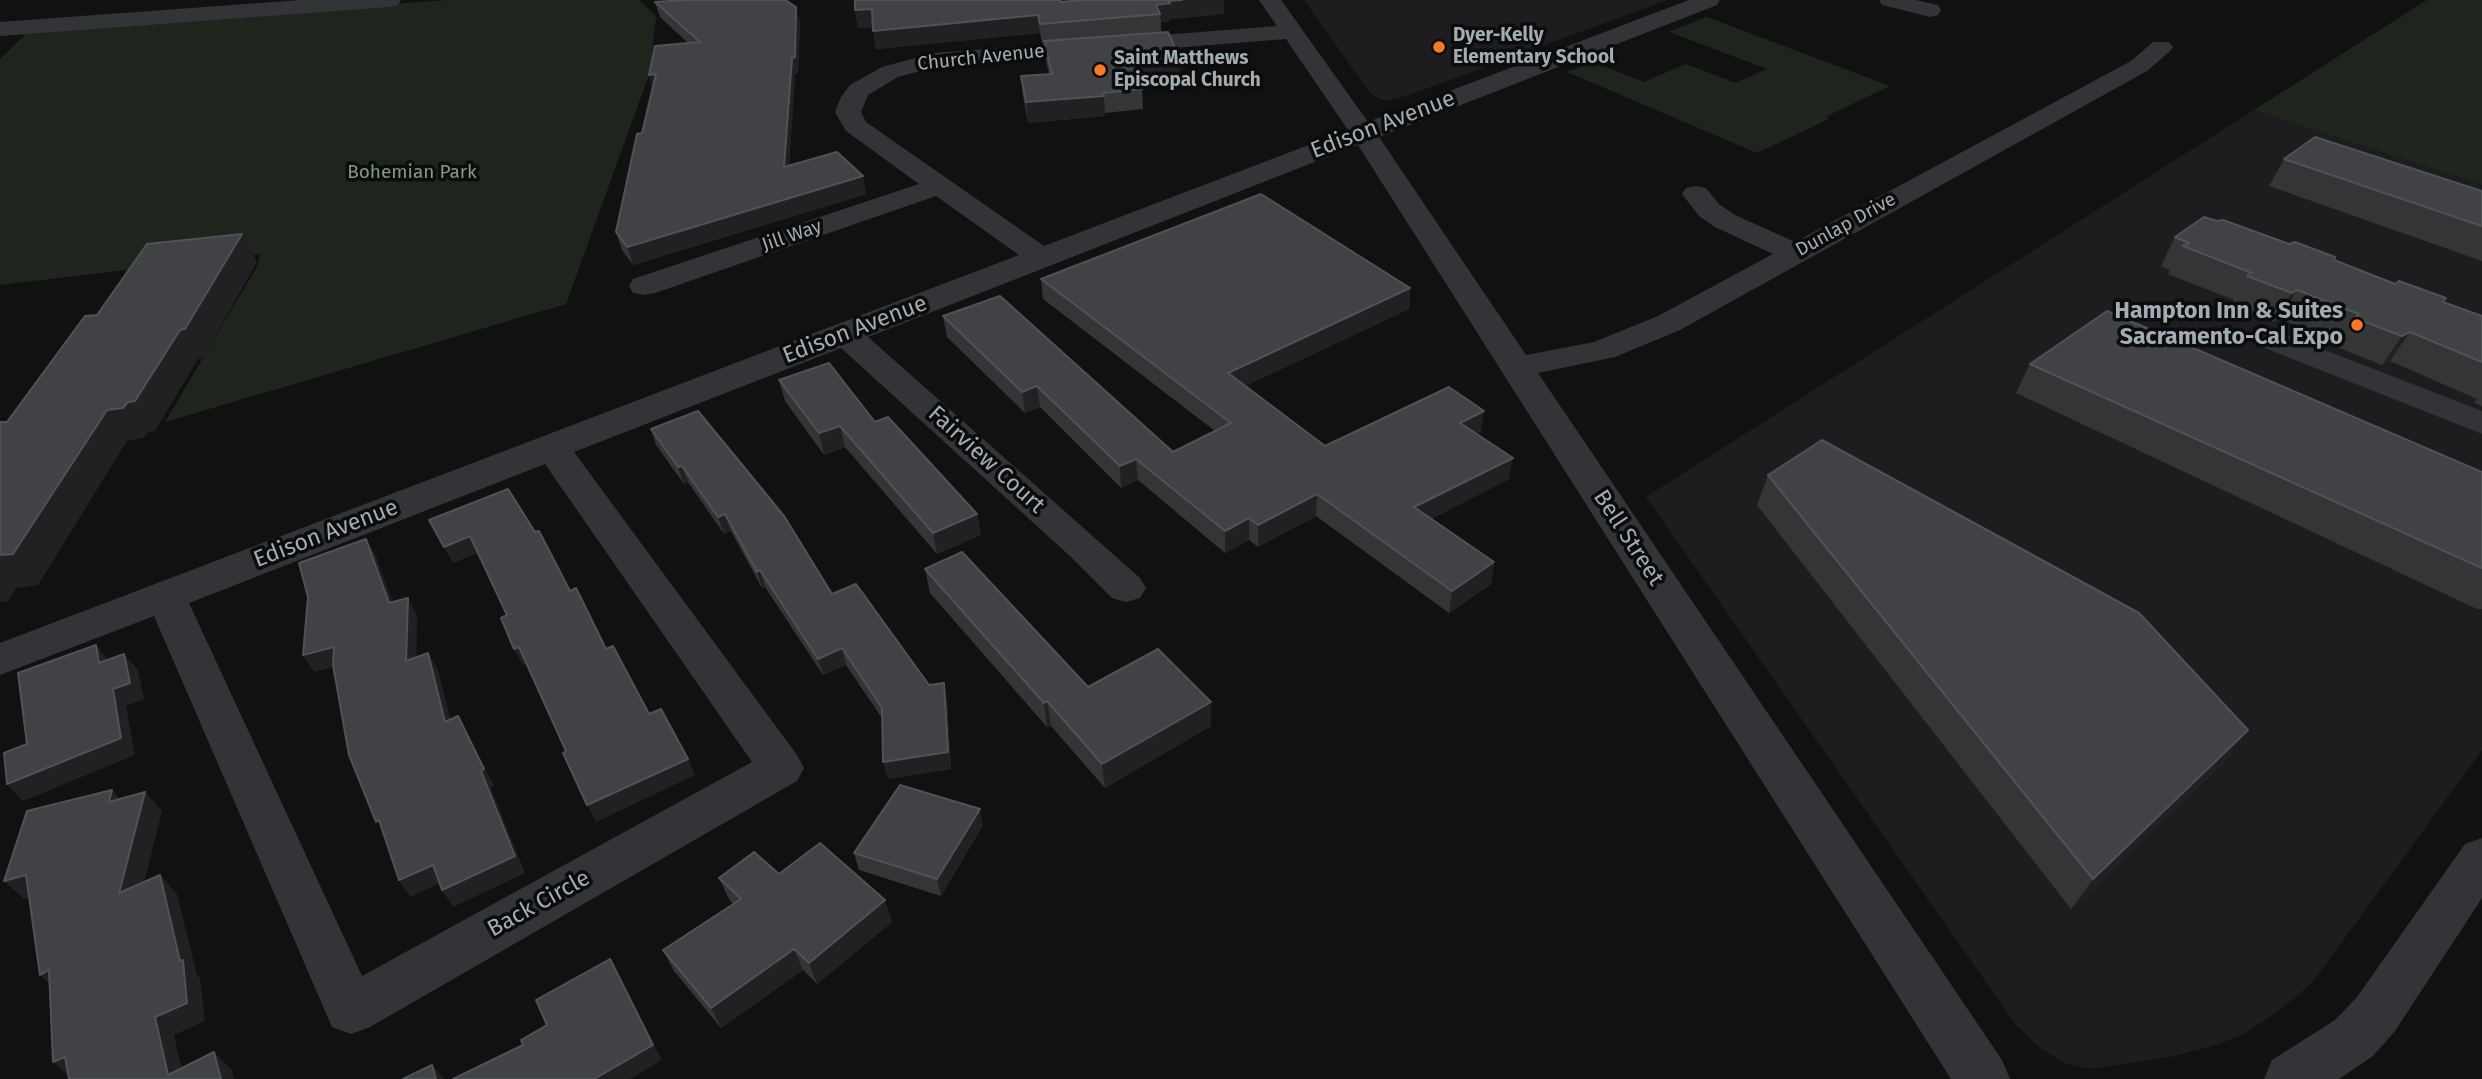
<!DOCTYPE html>
<html>
<head>
<meta charset="utf-8">
<style>
  body { margin:0 }
  canvas { display:block; background:#111112 }
</style>
</head>
<body>
<canvas width="2482" height="1079"></canvas>
<script>
const ctx = document.querySelector('canvas').getContext('2d');
ctx.lineJoin = 'round';
function fillPath(path, color) { ctx.fillStyle = color; ctx.fill(path, 'evenodd'); }
const shape = rows => new Path2D(rows.map(r => 'M' + r).join(''));
function stroke(path, color, width, dash) { ctx.strokeStyle = color; ctx.lineWidth = width; ctx.lineCap = dash ? 'butt' : 'round'; ctx.setLineDash(dash || []); ctx.stroke(path); }
function write(font, color, halo, rows, align = 'center') {
  ctx.font = font + ' "Fira Sans",sans-serif'; ctx.lineWidth = 7; ctx.setLineDash([]); ctx.textBaseline = 'middle'; ctx.strokeStyle = halo; ctx.fillStyle = color; for (const [text, x, y, turn = 0] of rows) {
    ctx.save(); ctx.translate(x, y); ctx.rotate((+turn || 0) * Math.PI / 180); ctx.textAlign = isNaN(turn) ? turn : align; if (halo) ctx.strokeText(text, 0, 0); ctx.fillText(text, 0, 0); ctx.restore();
  }
}
fillPath(shape([
  [1304,0,1667,0,1406,96,1389,100,1381,100,1370,93],
  [2254,110,2482,185,2482,750,2312,983,2280,1010,2244,1034,2213,1046,2170,1057,2090,1069,2067,1064,2041,1049,2016,1025,1646,497]
]), '#1d1d1f');
fillPath(shape([
  [445,0,639,0,656,16,650,72,566,304,165,422,258,265,260,254,0,285,0,59,27,33],
  [2427,0,2482,0,2482,185,2254,110],
  [1706,17,1707,17,1890,86,1825,117,1829,119,1757,153,1567,72,1593,62,1644,82,1686,64,1736,83,1767,69,1669,32]
]), '#1e251d');
fillPath(shape([
  [301,0,401,0,398,5,390,7,0,36,0,22,301,0],
  [1259,0,1281,0,1368,122,1689,0,1720,0,1717,5,1379,137,1526,355,1594,342,1658,316,1773,254,1715,227,1699,216,1682,194,1686,188,1696,186,1706,188,1719,204,1735,215,1795,242,2131,61,2153,42,2169,42,2173,47,2169,52,2147,71,1680,330,1615,357,1538,373,2002,1060,2010,1079,1951,1079,1358,145,868,337,1140,578,1146,588,1140,598,1126,602,1112,598,1071,557,841,348,574,452,797,755,804,768,797,781,370,1027,351,1034,332,1027,154,616,0,675,0,643,1019,255,936,196,655,293,644,295,633,293,629,286,633,279,919,184,846,131,835,112,841,97,850,85,882,67,934,53,1277,26,1259,0],
  [1286,39,1348,130,1044,246,866,122,861,112,868,95,898,77,935,67,1286,39],
  [545,464,752,762,362,976,189,603,545,464],
  [1879,0,1916,0,1938,5,1941,10,1938,15,1930,17,1882,5,1879,0],
  [2276,331,2482,411,2482,434,2265,348,2260,341,2265,334,2276,331],
  [2482,838,2482,898,2395,1031,2373,1056,2339,1079,2264,1079,2272,1060,2335,1020,2357,997,2465,844,2482,838]
]), '#323437');
fillPath(shape([
  [655,2,800,22,798,73,795,74,789,166,866,194,633,265,622,250,616,232,688,43,660,17],
  [1061,2,1224,14,1170,19,1170,21,1161,22,1161,32,1180,77,1138,80,1142,89,1143,109,1105,113,1105,116,1028,123,1023,96,1021,76,1049,74,1046,61,1044,42,1042,42,1040,33,876,49,873,27,858,28,855,10],
  [2284,159,2482,191,2482,261,2269,186],
  [2175,237,2334,260,2482,316,2482,406,2474,403,2477,399,2390,361,2382,365,2337,347,2340,343,2280,319,2274,322,2231,305,2234,300,2168,274,2170,270,2161,266],
  [1041,279,1410,288,1409,309,1245,386,1325,446,1481,432,1477,434,1509,479,1431,519,1494,562,1491,584,1449,613,1316,516,1258,547,1249,540,1225,553,1138,480,1121,488,1040,407,1025,413,947,337,943,316,1173,452,1215,431,1043,299],
  [2030,364,2482,472,2482,609,2477,609,2016,393],
  [779,380,875,422,977,514,981,535,937,554,845,447,824,455,785,401],
  [651,429,832,594,929,685,947,700,951,769,888,779,882,718,846,665,823,675,765,587,762,588,731,531,724,534,688,482,684,484,656,445],
  [1768,475,2225,761,2071,909,1757,505],
  [925,569,1088,687,1211,702,1211,726,1105,788,1051,726,1047,727,930,593],
  [983,825,941,896,859,870,854,853],
  [779,874,892,922,817,984,803,970,721,1028,674,971,663,950,733,904,729,899,719,878]
]), '#343537');
fillPath(shape([
  [1182,0,1224,0,1224,14,1170,19,1170,21,1161,22,1160,14,1156,5,1168,1],
  [796,7,800,22,798,73,795,74,788,184,784,167],
  [872,9,875,27,858,28,855,10],
  [1038,15,1040,33,876,49,873,31],
  [1179,57,1180,77,1133,81,1132,61],
  [656,74,653,91,649,75],
  [1104,96,1105,116,1028,123,1026,102],
  [863,176,866,194,633,265,627,247],
  [242,234,257,262,203,358,198,359,155,431,148,432,144,438,127,441,38,585,16,588,8,601,0,602,0,555,107,410],
  [1410,288,1409,309,1228,394,1228,373],
  [2297,290,2280,319,2274,322,2292,293],
  [2410,332,2390,361,2382,365,2402,336],
  [1037,386,1040,407,1025,413,1022,392],
  [1484,411,1481,432,1457,445,1460,423],
  [840,426,845,447,824,455,819,433],
  [1513,458,1509,479,1411,529,1414,507],
  [1136,459,1138,480,1121,488,1120,466],
  [682,466,688,482,684,484,678,467],
  [1317,494,1316,516,1258,547,1258,525],
  [725,514,731,531,724,534,718,517],
  [977,514,981,535,937,554,933,533],
  [1249,518,1249,540,1225,553,1225,531],
  [470,536,478,553,453,563,444,547],
  [366,539,376,556,399,620,389,603],
  [1494,562,1491,584,1449,613,1452,591],
  [760,570,765,587,762,588,757,572],
  [408,598,417,615,416,678,406,661],
  [96,645,109,661,99,663],
  [334,647,345,664,314,672,303,655],
  [519,647,527,664,523,665,514,649],
  [842,648,846,665,823,675,818,659],
  [428,653,438,670,455,738,445,722],
  [124,654,138,670,144,699,126,706,135,755,23,801,7,784,113,689],
  [944,683,947,700,951,769,888,779,883,762],
  [1047,701,1051,726,1047,727,1044,703],
  [1211,702,1211,726,1105,788,1102,764],
  [458,716,467,733,494,786,491,788,525,873,453,907,442,890],
  [2248,730,2225,761,2071,909,2093,879],
  [688,759,695,775,596,822,587,805],
  [112,790,129,809,109,802],
  [145,792,162,811,137,912,119,893],
  [980,809,983,825,941,896,937,879],
  [433,865,444,881,410,897,399,880],
  [26,875,45,894,24,899,4,881],
  [160,875,177,894,197,975,200,978,205,1021,174,1035,184,1079,168,1075,155,1017,180,961],
  [885,900,892,922,817,984,809,963],
  [794,949,803,970,721,1028,711,1008],
  [610,959,662,1060,630,1079,594,1079],
  [49,970,60,993,40,975],
  [214,1052,232,1070,234,1079,221,1079],
  [65,1057,72,1079,53,1062],
  [432,1065,444,1079,436,1079]
]), '#212123');
const building = shape([
  [683,0,785,0,796,7,795,57,792,58,784,167,837,152,863,176,627,247,616,232,637,134,642,133,656,74,649,75,655,46,700,42,655,2,683,0],
  [855,0,1060,0,1061,2,1081,0,1182,0,1168,1,1170,3,1156,5,1160,14,1040,24,1038,15,873,31,872,9,855,10,855,0],
  [1168,32,1179,57,1132,61,1142,89,1103,93,1104,96,1026,102,1021,76,1052,74,1044,41,1168,32],
  [2315,137,2482,191,2482,226,2284,159,2315,137],
  [1261,194,1410,288,1228,373,1325,446,1449,387,1484,411,1460,423,1513,458,1414,507,1494,562,1452,591,1317,494,1258,525,1249,518,1225,531,1136,459,1120,466,1037,386,1022,392,943,316,1000,296,1173,452,1231,423,1041,279,1261,194],
  [2204,217,2217,221,2223,220,2289,244,2295,242,2335,257,2334,260,2395,284,2399,281,2446,298,2443,302,2482,316,2482,362,2410,332,2402,336,2355,318,2359,314,2297,290,2292,293,2247,276,2252,273,2183,246,2189,243,2175,237,2204,217],
  [242,234,185,329,180,330,135,401,128,402,123,408,107,410,13,554,0,555,0,422,7,422,85,316,97,315,147,244,242,234],
  [2107,311,2482,472,2482,568,2030,364,2107,311],
  [829,363,875,422,888,417,977,514,933,533,840,426,819,433,779,380,829,363],
  [698,411,784,516,832,594,856,584,929,685,944,683,948,752,883,762,882,708,842,648,818,659,760,570,757,572,725,514,718,517,682,466,678,467,651,429,698,411],
  [1822,440,2139,613,2248,730,2093,879,1768,475,1822,440],
  [508,489,535,532,539,531,570,591,576,588,606,649,613,646,649,714,661,709,688,759,587,805,563,753,566,751,519,647,514,649,501,618,507,615,470,536,444,547,429,520,508,489],
  [366,539,389,603,408,598,406,661,428,653,445,722,458,716,484,769,481,771,515,856,442,890,433,865,399,880,379,820,376,822,349,755,333,665,334,647,303,655,308,597,299,563,366,539],
  [962,552,1088,687,1158,649,1211,702,1102,764,1047,701,1044,703,925,569,962,552],
  [96,645,99,663,124,654,130,683,113,689,121,738,7,784,4,753,27,744,18,673,96,645],
  [900,785,980,809,937,879,854,853,900,785],
  [112,790,109,802,145,792,119,893,160,875,180,961,183,960,187,1003,155,1017,168,1075,214,1052,221,1079,69,1079,65,1057,53,1062,49,970,40,975,26,875,4,881,27,811,112,790],
  [820,843,885,900,809,963,794,949,711,1008,663,950,741,899,719,878,754,852,779,874,820,843],
  [610,959,653,1045,594,1079,453,1079,523,1045,521,1040,547,1025,536,1000,610,959],
  [432,1065,436,1079,403,1079,432,1065]
]);
fillPath(building, '#404245');
stroke(building, '#4f5256', 2);
for (const [x, y, r, color] of [
  [1439,47,7,"#f67a25"],
  [1100,70,7,"#f67a25"],
  [2357,325,7,"#f67a25"]
]) { const dot = new Path2D(); dot.arc(x, y, r, 0, 2 * Math.PI); ctx.fillStyle = color; ctx.fill(dot); stroke(dot, '#0c0c0d', 2.5); }
write('bold 19px', '#a1acb3', '#0c0c0d', [
  ["Dyer-Kelly",1453,36],
  ["Elementary School",1453,58],
  ["Saint Matthews",1114,59],
  ["Episcopal Church",1114,81]
], 'left');
write('19px', '#a1acb3', '#0c0c0d', [
  ["Church Avenue",981,58,-6],
  ["Dunlap Drive",1846,225,-29],
  ["Jill Way",792,236,-19]
]);
write('19px', '#7f9f78', '#0c0c0d', [
  ["Bohemian Park",412,173]
]);
write('23px', '#a1acb3', '#0c0c0d', [
  ["Edison Avenue",1383,125,-21],
  ["Edison Avenue",855,330,-21],
  ["Fairview Court",986,460,42],
  ["Edison Avenue",326,534,-21],
  ["Bell Street",1628,538,57],
  ["Back Circle",539,904,-29]
]);
write('bold 23px', '#a1acb3', '#0c0c0d', [
  ["Hampton Inn & Suites",2343,312],
  ["Sacramento-Cal Expo",2343,338]
], 'right');
</script>
</body>
</html>
